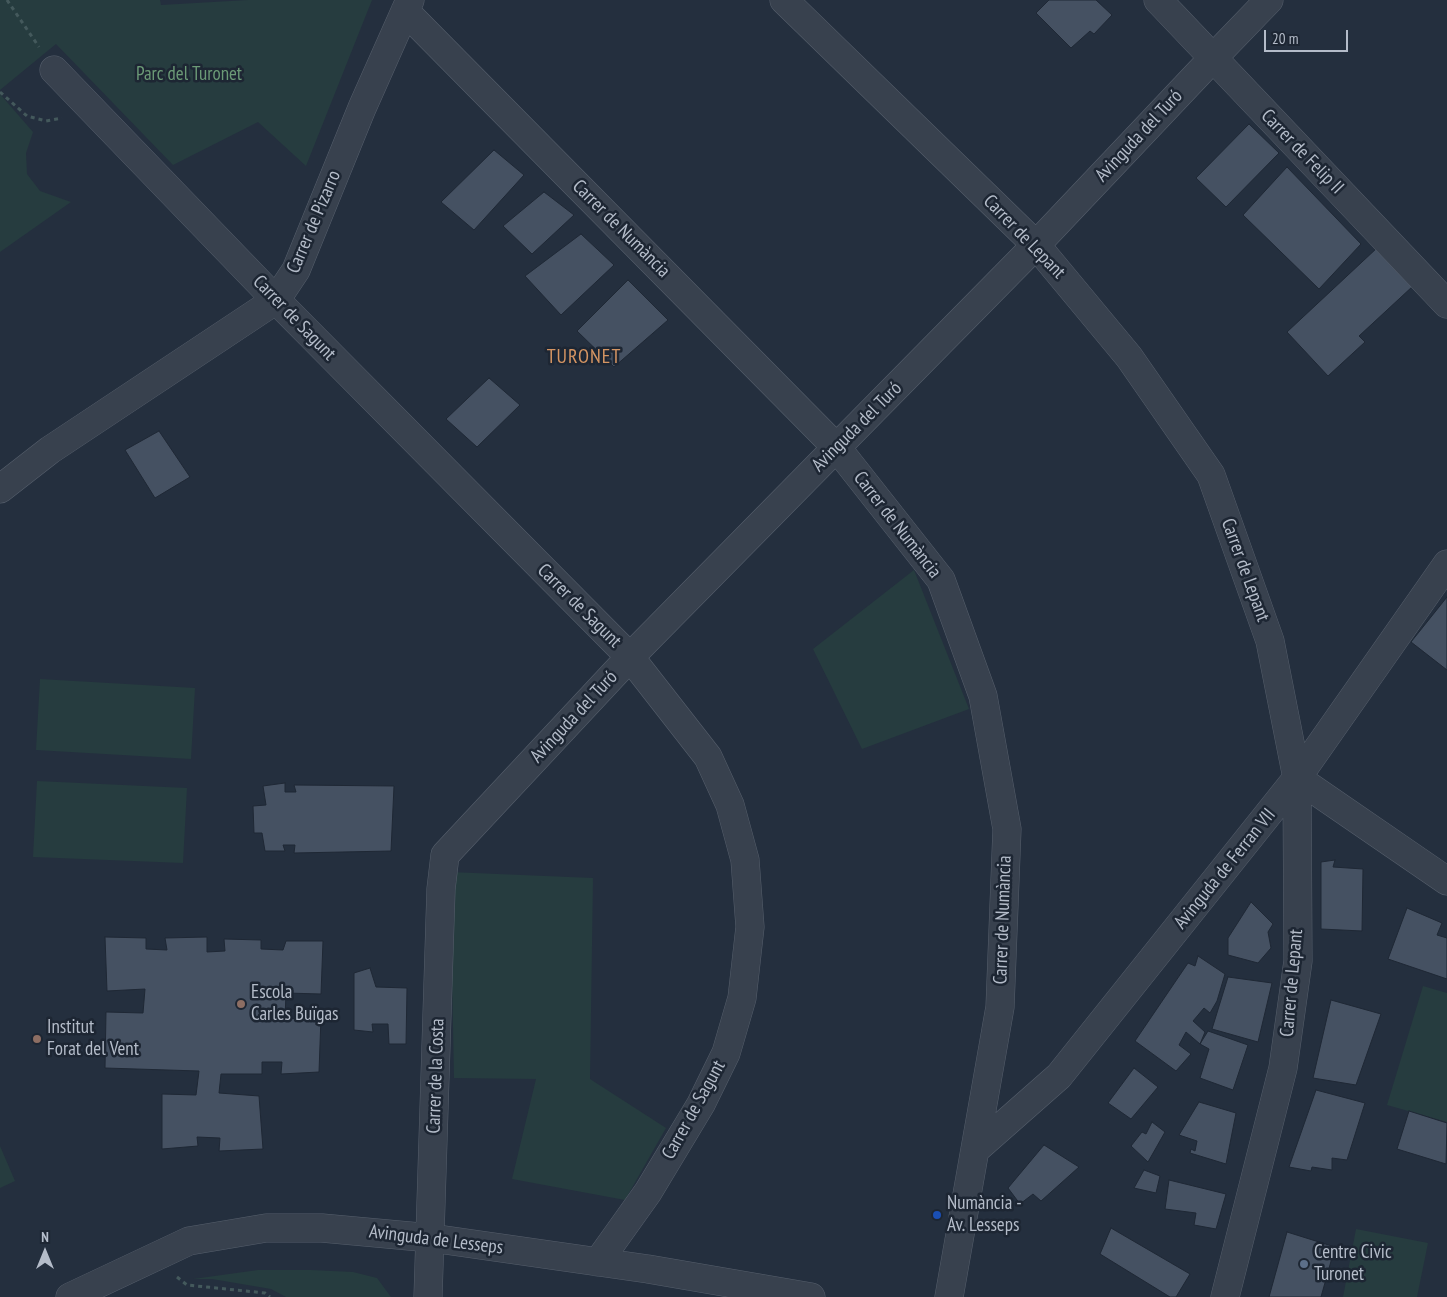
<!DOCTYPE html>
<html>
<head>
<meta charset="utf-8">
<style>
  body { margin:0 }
  #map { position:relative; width:1447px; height:1297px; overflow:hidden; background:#242f3e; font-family:"PT Sans Narrow",sans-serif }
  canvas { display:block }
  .north { position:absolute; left:20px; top:1227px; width:50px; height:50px; -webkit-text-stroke:4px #1d2633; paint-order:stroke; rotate:0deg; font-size:14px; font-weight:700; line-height:20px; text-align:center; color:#b4bcc9 }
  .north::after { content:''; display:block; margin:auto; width:18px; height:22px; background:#b4bcc9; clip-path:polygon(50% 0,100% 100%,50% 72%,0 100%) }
  .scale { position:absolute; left:1264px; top:30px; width:84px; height:22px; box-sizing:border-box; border:2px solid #b4bcc9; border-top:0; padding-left:6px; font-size:15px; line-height:18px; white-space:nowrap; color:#b4bcc9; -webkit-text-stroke:4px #1d2633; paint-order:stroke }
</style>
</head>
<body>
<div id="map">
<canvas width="1447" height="1297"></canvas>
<div class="north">N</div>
<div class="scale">20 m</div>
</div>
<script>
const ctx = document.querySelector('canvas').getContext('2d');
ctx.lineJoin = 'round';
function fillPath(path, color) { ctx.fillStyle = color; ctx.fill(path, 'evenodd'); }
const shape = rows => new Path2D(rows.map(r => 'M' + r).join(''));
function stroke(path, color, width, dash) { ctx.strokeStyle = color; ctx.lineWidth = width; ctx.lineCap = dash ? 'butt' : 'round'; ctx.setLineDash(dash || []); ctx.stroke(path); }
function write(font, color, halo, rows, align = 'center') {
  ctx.font = font + ' "PT Sans Narrow",sans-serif'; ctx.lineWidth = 5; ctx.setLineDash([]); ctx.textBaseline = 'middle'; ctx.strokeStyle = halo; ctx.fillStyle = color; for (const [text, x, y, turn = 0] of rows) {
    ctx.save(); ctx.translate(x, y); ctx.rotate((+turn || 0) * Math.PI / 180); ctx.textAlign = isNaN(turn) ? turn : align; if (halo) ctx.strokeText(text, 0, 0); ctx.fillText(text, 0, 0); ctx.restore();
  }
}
fillPath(shape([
  [0,0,160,0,161,5,248,0,372,0,306,166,258,122,173,165,56,44,0,90],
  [0,94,33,132,26,153,27,174,40,191,71,202,0,252],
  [914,570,969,709,862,749,813,649],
  [40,679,195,688,191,759,36,750],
  [37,781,187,788,183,863,33,857],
  [450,872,593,878,590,1079,666,1128,625,1200,512,1179,536,1079,454,1078],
  [1423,986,1447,993,1447,1122,1387,1105],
  [0,1146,15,1181,0,1188],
  [1356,1229,1428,1243,1417,1297,1343,1297],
  [258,1270,311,1270,353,1272,377,1278,391,1297,286,1297,271,1289,212,1279,193,1279]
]), '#263c3f');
const building = shape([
  [1049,0,1096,0,1112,15,1094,34,1090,31,1071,48,1036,13,1049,0],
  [1249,124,1279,153,1226,207,1196,178,1249,124],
  [494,150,524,175,474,230,441,202,494,150],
  [1287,167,1361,244,1319,289,1243,215,1287,167],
  [544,192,574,215,532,254,503,226,544,192],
  [581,234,614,265,561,315,525,276,581,234],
  [1377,248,1413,286,1359,336,1365,342,1328,376,1287,332,1377,248],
  [628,280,668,320,614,367,577,331,628,280],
  [489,378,520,405,477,447,446,419,489,378],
  [159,431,190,477,155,498,125,450,159,431],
  [1447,597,1447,670,1411,642,1447,597],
  [285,783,285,792,296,792,294,785,394,786,391,851,294,853,295,845,283,845,285,851,265,851,262,833,254,833,253,806,266,805,263,786,285,783],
  [1335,860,1333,867,1363,869,1362,931,1321,929,1321,862,1335,860],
  [1251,902,1273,924,1268,932,1271,948,1258,963,1228,955,1228,938,1251,902],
  [1407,908,1442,923,1437,935,1447,938,1447,979,1388,959,1407,908],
  [105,937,146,938,146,949,167,950,165,938,207,937,207,952,225,951,224,939,261,940,261,949,283,950,286,941,323,941,321,994,286,993,285,1019,321,1017,319,1072,281,1074,282,1062,262,1062,262,1074,221,1074,219,1093,259,1096,263,1149,219,1151,220,1138,197,1137,198,1146,162,1149,162,1094,196,1095,199,1071,105,1068,106,1012,143,1013,145,989,107,991,105,937],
  [1198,956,1225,974,1217,1001,1210,1013,1204,1008,1193,1021,1205,1032,1200,1044,1186,1032,1179,1045,1191,1054,1176,1071,1135,1041,1188,963,1195,966,1198,956],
  [370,968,376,987,407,988,406,1044,389,1044,388,1024,372,1024,373,1032,354,1030,354,973,370,968],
  [1228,977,1272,983,1258,1042,1212,1029,1228,977],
  [1331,1000,1381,1014,1356,1085,1313,1078,1331,1000],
  [1208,1031,1248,1045,1233,1090,1200,1078,1209,1049,1200,1044,1208,1031],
  [1134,1068,1158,1087,1131,1119,1108,1103,1134,1068],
  [1316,1090,1365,1103,1347,1160,1332,1158,1332,1170,1312,1167,1311,1171,1289,1167,1316,1090],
  [1199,1102,1236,1113,1226,1164,1190,1153,1191,1149,1195,1151,1197,1141,1179,1135,1199,1102],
  [1409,1111,1447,1123,1446,1164,1397,1149,1409,1111],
  [1152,1122,1165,1132,1148,1162,1131,1146,1142,1132,1146,1134,1152,1122],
  [1044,1145,1079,1167,1041,1201,1033,1194,1020,1204,1008,1188,1044,1145],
  [1144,1170,1160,1176,1156,1193,1134,1188,1144,1170],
  [1169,1180,1226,1194,1216,1229,1194,1225,1196,1213,1165,1209,1169,1180],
  [1111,1228,1190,1274,1176,1297,1170,1297,1100,1254,1111,1228],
  [1287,1232,1335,1247,1321,1297,1269,1297,1287,1232]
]);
fillPath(building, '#455162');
stroke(building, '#1f2835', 1);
const street = shape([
  [784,0,1036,245,1129,357,1211,475,1270,641,1297,778,1298,961,1283,1068,1225,1297],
  [1158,0,1447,304],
  [405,11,837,448,941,580,983,696,1007,829,1000,1007,949,1297],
  [54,70,276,300,630,657,708,757,730,805,745,860,750,927,742,998,726,1053,701,1104,648,1192,598,1262],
  [0,489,50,450,276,300,296,270,362,108,410,0],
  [1297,778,1447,881],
  [975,1150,1059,1076,1297,778,1447,564],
  [70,1297,189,1241,266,1228,322,1228,431,1238,648,1269,811,1297],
  [428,1297,441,889,445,855,630,657,1036,245,1213,58,1269,0]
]);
stroke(street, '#565f6c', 29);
stroke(shape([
  [7,0,39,47],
  [0,92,27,116,46,121,62,118],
  [177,1277,187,1285,265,1293,270,1297]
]), '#44595c', 3, [4, 4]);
stroke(street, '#38414e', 28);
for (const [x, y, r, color] of [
  [241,1004,5,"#8d6e63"],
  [37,1039,5,"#8d6e63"],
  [937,1215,5,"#1a4fb4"],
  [1304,1264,5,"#5c6f8a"]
]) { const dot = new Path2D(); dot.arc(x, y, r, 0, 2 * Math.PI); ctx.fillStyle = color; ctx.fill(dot); stroke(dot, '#1d2633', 2); }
write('19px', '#6b9a76', '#1d2633', [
  ["Parc del Turonet",189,75]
]);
write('19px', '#b4bcc9', '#1d2633', [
  ["Avinguda del Turó",1139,136,-47],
  ["Carrer de Felip II",1302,152,46],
  ["Carrer de Pizarro",314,222,-67],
  ["Carrer de Numància",621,229,45],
  ["Carrer de Lepant",1024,237,46],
  ["Carrer de Sagunt",294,318,46],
  ["Avinguda del Turó",857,427,-45],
  ["Carrer de Numància",897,525,52],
  ["Carrer de Lepant",1245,570,70],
  ["Carrer de Sagunt",579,606,45],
  ["Avinguda del Turó",574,717,-47],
  ["Avinguda de Ferran VII",1225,869,-51],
  ["Carrer de Numància",1003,920,-88],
  ["Carrer de Lepant",1292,983,-85],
  ["Carrer de la Costa",436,1076,-88],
  ["Carrer de Sagunt",694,1110,-61],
  ["Avinguda de Lesseps",436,1240,7]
]);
write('19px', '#b4bcc9', '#1d2633', [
  ["Escola",251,993],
  ["Carles Buïgas",251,1015],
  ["Institut",47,1028],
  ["Forat del Vent",47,1050],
  ["Numància -",947,1204],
  ["Av. Lesseps",947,1226],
  ["Centre Civic",1314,1253],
  ["Turonet",1314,1275]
], 'left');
ctx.letterSpacing = '1px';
write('20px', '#d59563', '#1d2633', [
  ["TURONET",584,357]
]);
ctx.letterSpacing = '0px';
</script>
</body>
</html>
